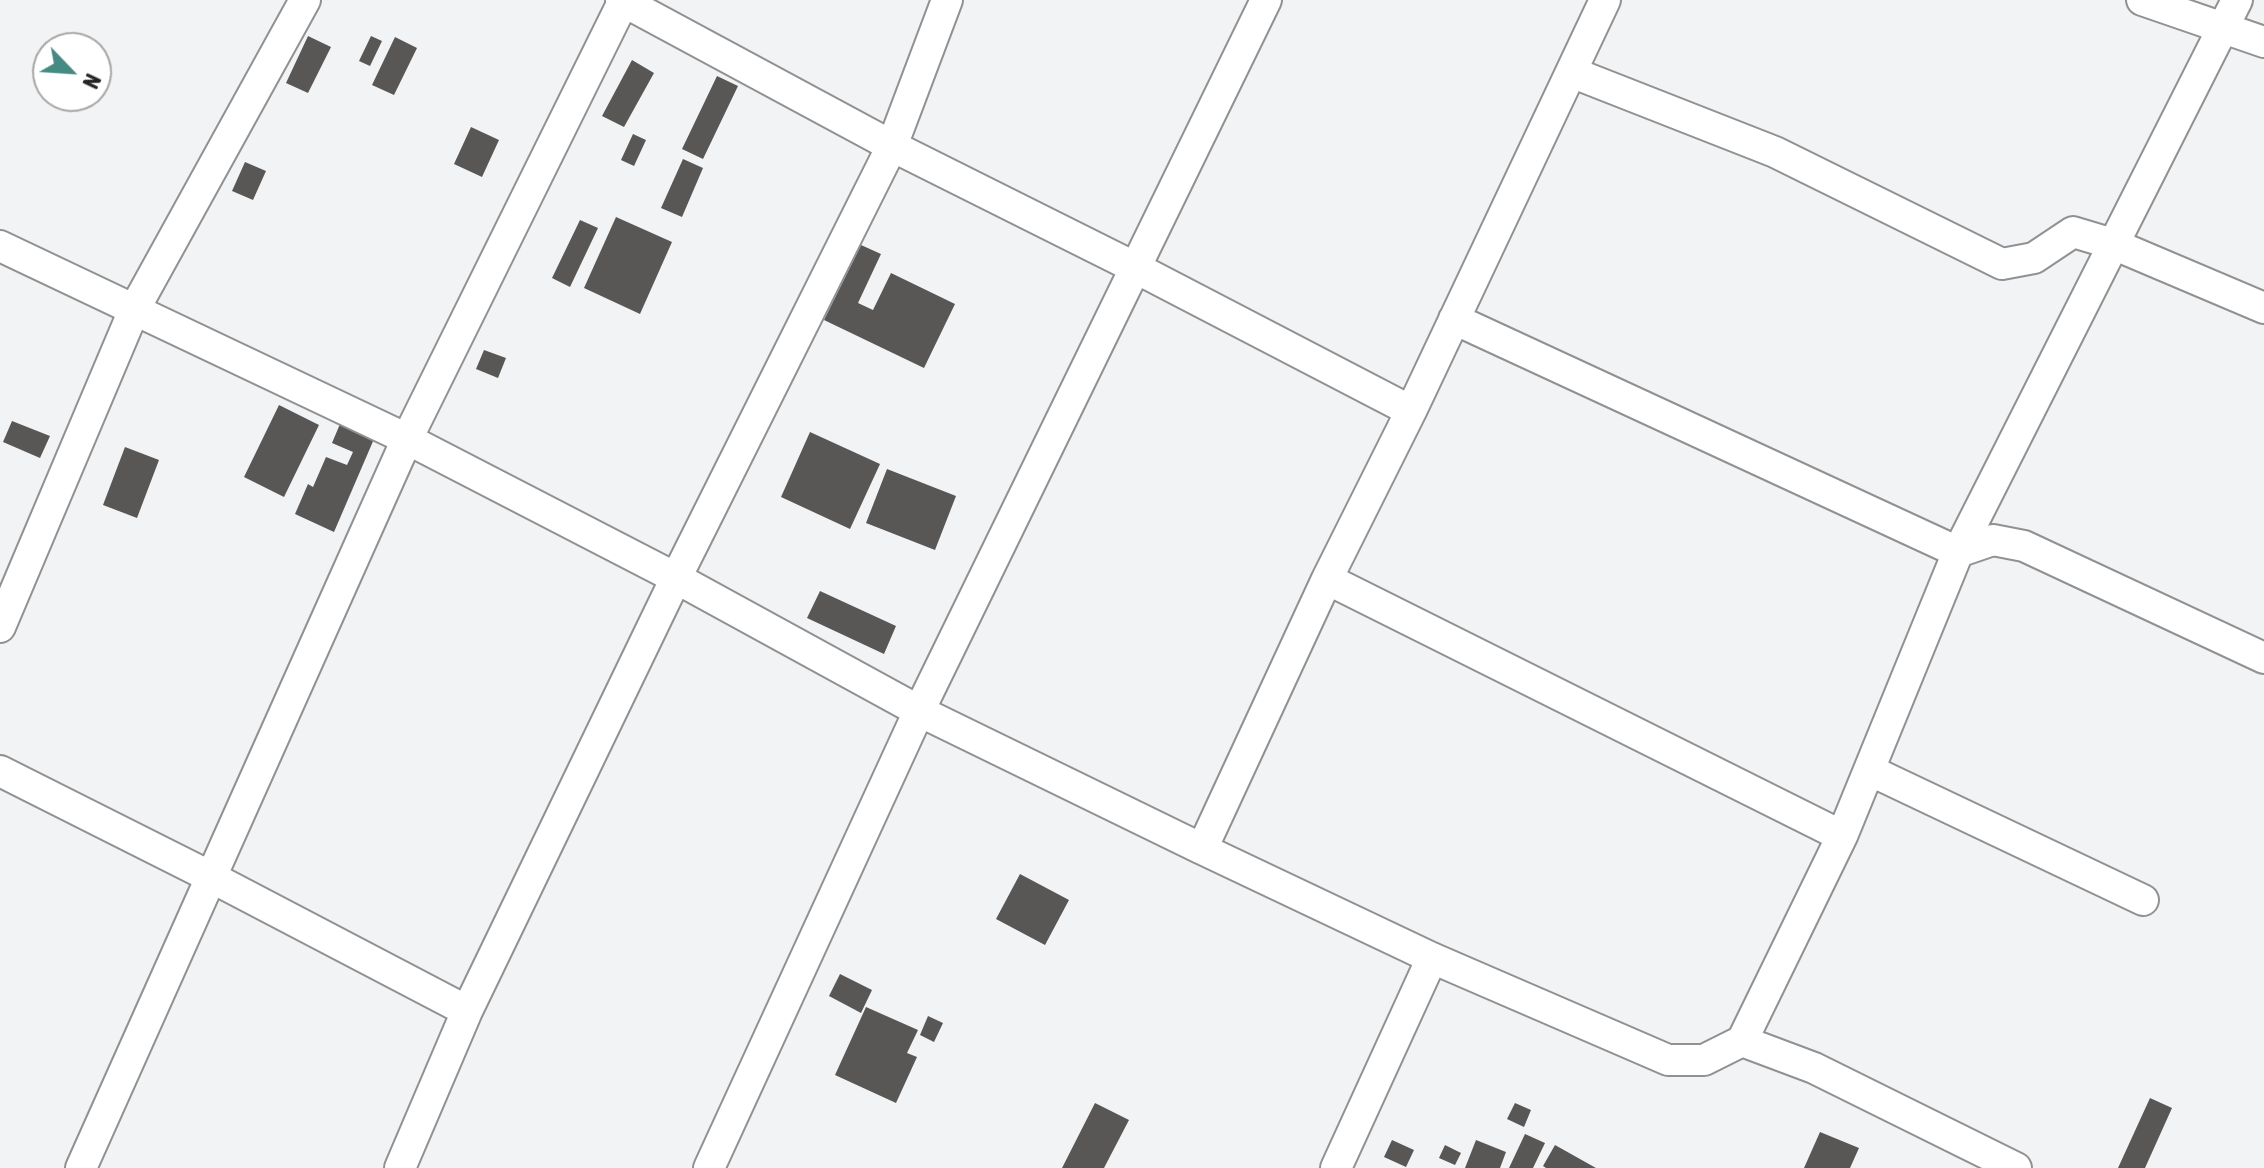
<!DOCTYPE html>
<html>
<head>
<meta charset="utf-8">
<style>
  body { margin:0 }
  #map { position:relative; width:2264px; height:1168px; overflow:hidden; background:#f1f3f4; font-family:"Asap Condensed",sans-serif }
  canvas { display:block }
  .north { position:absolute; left:32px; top:32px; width:80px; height:80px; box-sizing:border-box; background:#fff; border:2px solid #a7a7a8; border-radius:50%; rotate:115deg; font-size:22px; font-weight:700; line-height:32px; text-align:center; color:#242425 }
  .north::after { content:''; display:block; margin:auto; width:28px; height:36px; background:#458b84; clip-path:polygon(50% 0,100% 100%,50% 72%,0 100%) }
</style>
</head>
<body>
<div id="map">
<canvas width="2264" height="1168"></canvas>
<div class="north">N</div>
</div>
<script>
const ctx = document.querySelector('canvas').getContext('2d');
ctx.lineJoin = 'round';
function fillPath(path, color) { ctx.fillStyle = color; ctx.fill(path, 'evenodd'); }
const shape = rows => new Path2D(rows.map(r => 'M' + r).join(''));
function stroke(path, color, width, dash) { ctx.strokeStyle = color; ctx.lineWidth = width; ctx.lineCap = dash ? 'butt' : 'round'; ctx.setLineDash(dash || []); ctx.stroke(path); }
fillPath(shape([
  [308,36,331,47,308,93,286,83],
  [371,36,382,41,370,66,359,61],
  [395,37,417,48,394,95,372,85],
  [632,60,654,73,624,127,602,116],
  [717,76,738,86,703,159,682,149],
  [471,127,499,140,482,177,454,164],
  [633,134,646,140,634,166,621,160],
  [683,159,703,168,682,217,661,208],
  [245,162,266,171,253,200,232,191],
  [616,217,672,242,640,314,584,288],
  [580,220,598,228,570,287,552,278],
  [861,245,881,254,858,303,873,310,891,273,955,304,924,368,824,320],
  [484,350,506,358,498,378,476,369],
  [279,405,319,425,284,497,244,477],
  [12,421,50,436,40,458,3,442],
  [340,424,374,439,334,532,295,514,308,484,313,487,326,457,347,465,353,452,332,443],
  [810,432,880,464,850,529,781,497],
  [125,447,159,460,137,518,103,505],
  [887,469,956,496,935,550,866,523],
  [820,591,896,626,884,654,807,618],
  [1020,874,1069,900,1045,945,996,919],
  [840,974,872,990,861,1013,829,996],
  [866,1007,918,1030,907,1053,917,1057,896,1103,835,1075],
  [928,1016,943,1023,934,1042,920,1035],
  [2150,1098,2172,1108,2145,1168,2118,1168],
  [1095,1103,1129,1120,1104,1168,1062,1168],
  [1515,1103,1531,1110,1524,1127,1507,1119],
  [1820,1132,1859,1148,1850,1168,1804,1168],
  [1525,1134,1545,1143,1533,1168,1509,1168],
  [1392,1140,1414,1150,1406,1167,1384,1157],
  [1476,1140,1506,1152,1500,1168,1465,1168],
  [1445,1145,1461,1153,1455,1165,1439,1158],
  [1555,1145,1596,1168,1546,1168,1543,1166]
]), '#585756');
const minor = shape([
  [621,0,892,146,1136,268,1411,411],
  [2142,0,2264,42],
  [1571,72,1775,152,2002,264,2034,258,2073,232,2113,244,2264,308],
  [0,246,407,439,676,578,919,711,1202,849,1327,579,1411,411,1605,0],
  [1454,319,1958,552,1993,540,2024,546,2264,658],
  [1327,579,1842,836,1742,1041],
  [0,627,134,310,305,0],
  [1869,770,2143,900],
  [0,771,209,876,467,1011],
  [1842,836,1958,552,2237,0],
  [1202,849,1432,958,1668,1060,1704,1060,1742,1041,1814,1068,2016,1168],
  [81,1168,407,439,624,0],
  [400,1168,467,1011,676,578,892,146,947,0],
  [709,1168,919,711,1266,0],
  [1336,1168,1432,958]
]);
stroke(minor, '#909193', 34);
stroke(minor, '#fff', 30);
</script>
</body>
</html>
